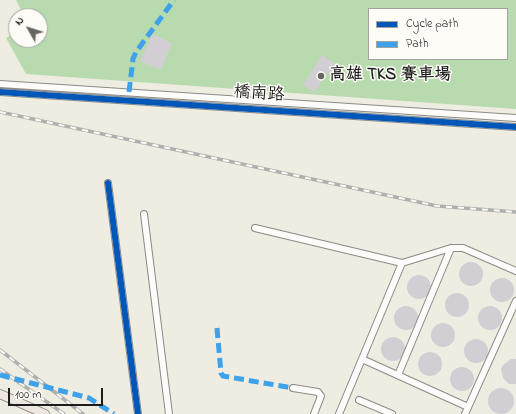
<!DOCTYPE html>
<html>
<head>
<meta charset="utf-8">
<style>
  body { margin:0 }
  #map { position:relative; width:516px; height:414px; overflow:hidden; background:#efece2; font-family:"Indie Flower",sans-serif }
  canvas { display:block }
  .legend { position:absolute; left:368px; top:8px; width:140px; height:52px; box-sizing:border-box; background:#fdfcf7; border:1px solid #a3a29f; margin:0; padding:5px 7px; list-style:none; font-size:12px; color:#1c1c1c }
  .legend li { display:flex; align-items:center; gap:8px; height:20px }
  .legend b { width:20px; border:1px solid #a3a29f }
  .north { position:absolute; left:8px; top:8px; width:40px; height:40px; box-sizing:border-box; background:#fdfcf7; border:1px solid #a3a29f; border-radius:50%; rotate:309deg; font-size:11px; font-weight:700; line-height:16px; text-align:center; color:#1c1c1c }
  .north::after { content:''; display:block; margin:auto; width:14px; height:18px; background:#666561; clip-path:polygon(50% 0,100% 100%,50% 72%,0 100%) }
  .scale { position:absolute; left:8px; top:388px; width:95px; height:18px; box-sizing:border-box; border:2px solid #1c1c1c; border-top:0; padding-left:5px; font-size:12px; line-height:14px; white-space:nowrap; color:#1c1c1c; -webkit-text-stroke:3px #fdfcf7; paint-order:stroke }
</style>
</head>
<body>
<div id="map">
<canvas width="516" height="414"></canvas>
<ul class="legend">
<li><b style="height:5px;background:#0057b8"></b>Cycle path</li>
<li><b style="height:5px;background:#3da2ea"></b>Path</li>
</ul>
<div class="north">N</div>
<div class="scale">100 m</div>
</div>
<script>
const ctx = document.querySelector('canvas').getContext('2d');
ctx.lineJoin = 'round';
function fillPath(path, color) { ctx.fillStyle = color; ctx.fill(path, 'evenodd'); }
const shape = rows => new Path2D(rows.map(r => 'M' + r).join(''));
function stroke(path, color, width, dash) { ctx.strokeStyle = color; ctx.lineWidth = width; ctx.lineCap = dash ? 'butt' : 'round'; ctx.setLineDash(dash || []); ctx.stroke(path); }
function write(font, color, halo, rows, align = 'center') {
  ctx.font = font + ' "Indie Flower","LXGW WenKai TC",sans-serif'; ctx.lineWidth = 3; ctx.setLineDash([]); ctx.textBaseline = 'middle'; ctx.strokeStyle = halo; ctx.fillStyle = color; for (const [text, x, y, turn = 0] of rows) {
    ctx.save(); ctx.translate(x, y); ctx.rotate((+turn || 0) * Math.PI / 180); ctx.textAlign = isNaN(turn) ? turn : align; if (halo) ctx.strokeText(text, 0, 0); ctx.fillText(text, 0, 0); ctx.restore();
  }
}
fillPath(shape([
  [16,0,516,0,516,109,26,74,6,38,16,32,16,40,40,40,40,16,24,16],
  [369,9,507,9,507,59,369,59]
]), '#b7dbaf');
fillPath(shape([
  [152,34,172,43,161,70,140,61],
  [322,55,343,69,337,79,327,72,315,92,303,85],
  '459 274a12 12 0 1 1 24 0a12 12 0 1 1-24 0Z',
  '407 287a12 12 0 1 1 24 0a12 12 0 1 1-24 0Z',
  '490 290a12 12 0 1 1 24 0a12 12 0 1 1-24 0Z',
  '445 305a12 12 0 1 1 24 0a12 12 0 1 1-24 0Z',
  '478 318a12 12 0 1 1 24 0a12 12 0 1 1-24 0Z',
  '394 318a12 12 0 1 1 24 0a12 12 0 1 1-24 0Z',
  '431 335a12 12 0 1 1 24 0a12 12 0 1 1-24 0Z',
  '381 349a12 12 0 1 1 24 0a12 12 0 1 1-24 0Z',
  '464 351a12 12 0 1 1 24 0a12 12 0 1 1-24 0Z',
  '418 364a12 12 0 1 1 24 0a12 12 0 1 1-24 0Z',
  [511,359,516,359,516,384,509,384,503,378,501,369,503,365],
  '450 379a12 12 0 1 1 24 0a12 12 0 1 1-24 0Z',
  '488 401a13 13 0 1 1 26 0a13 13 0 1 1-26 0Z'
]), '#d2ced4');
const minor = shape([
  [0,84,516,118],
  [0,92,516,127],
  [108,183,138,414],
  [144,214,169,414],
  [255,228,402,263,451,248,463,248,516,271],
  [362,359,468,407],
  [398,375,451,248],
  [293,388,318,392,321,396,314,414],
  [359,400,392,414],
  [339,414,402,263],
  [465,414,516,301]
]);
const major = shape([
  [0,394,45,414]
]);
stroke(minor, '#8c8b86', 8);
stroke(major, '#8c8b86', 10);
stroke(minor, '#fdfcfb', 6);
stroke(major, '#efe7df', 8);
const rail = shape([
  [0,112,437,206,516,212],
  [0,350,83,414],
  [0,369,64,414]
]);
stroke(rail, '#afafad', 3.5);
stroke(rail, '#fdfcf7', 2, [6]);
stroke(shape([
  [129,92,133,59,136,52,174,0],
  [217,328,221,373,223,376,293,388],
  [0,375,89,398,114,414]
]), '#3da2ea', 5, [10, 5]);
stroke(shape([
  [0,92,516,127],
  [108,183,138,414]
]), '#0057b8', 6);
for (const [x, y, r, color] of [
  [321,76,4,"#666561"]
]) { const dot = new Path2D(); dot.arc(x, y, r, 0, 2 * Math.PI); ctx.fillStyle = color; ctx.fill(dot); stroke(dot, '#fdfcf7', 1.5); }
write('bold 17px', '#1c1c1c', '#fdfcf7', [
  ["高雄 TKS 賽車場",329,76]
], 'left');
write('17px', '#1c1c1c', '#fdfcf7', [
  ["橋南路",259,95,4]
]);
</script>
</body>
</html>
